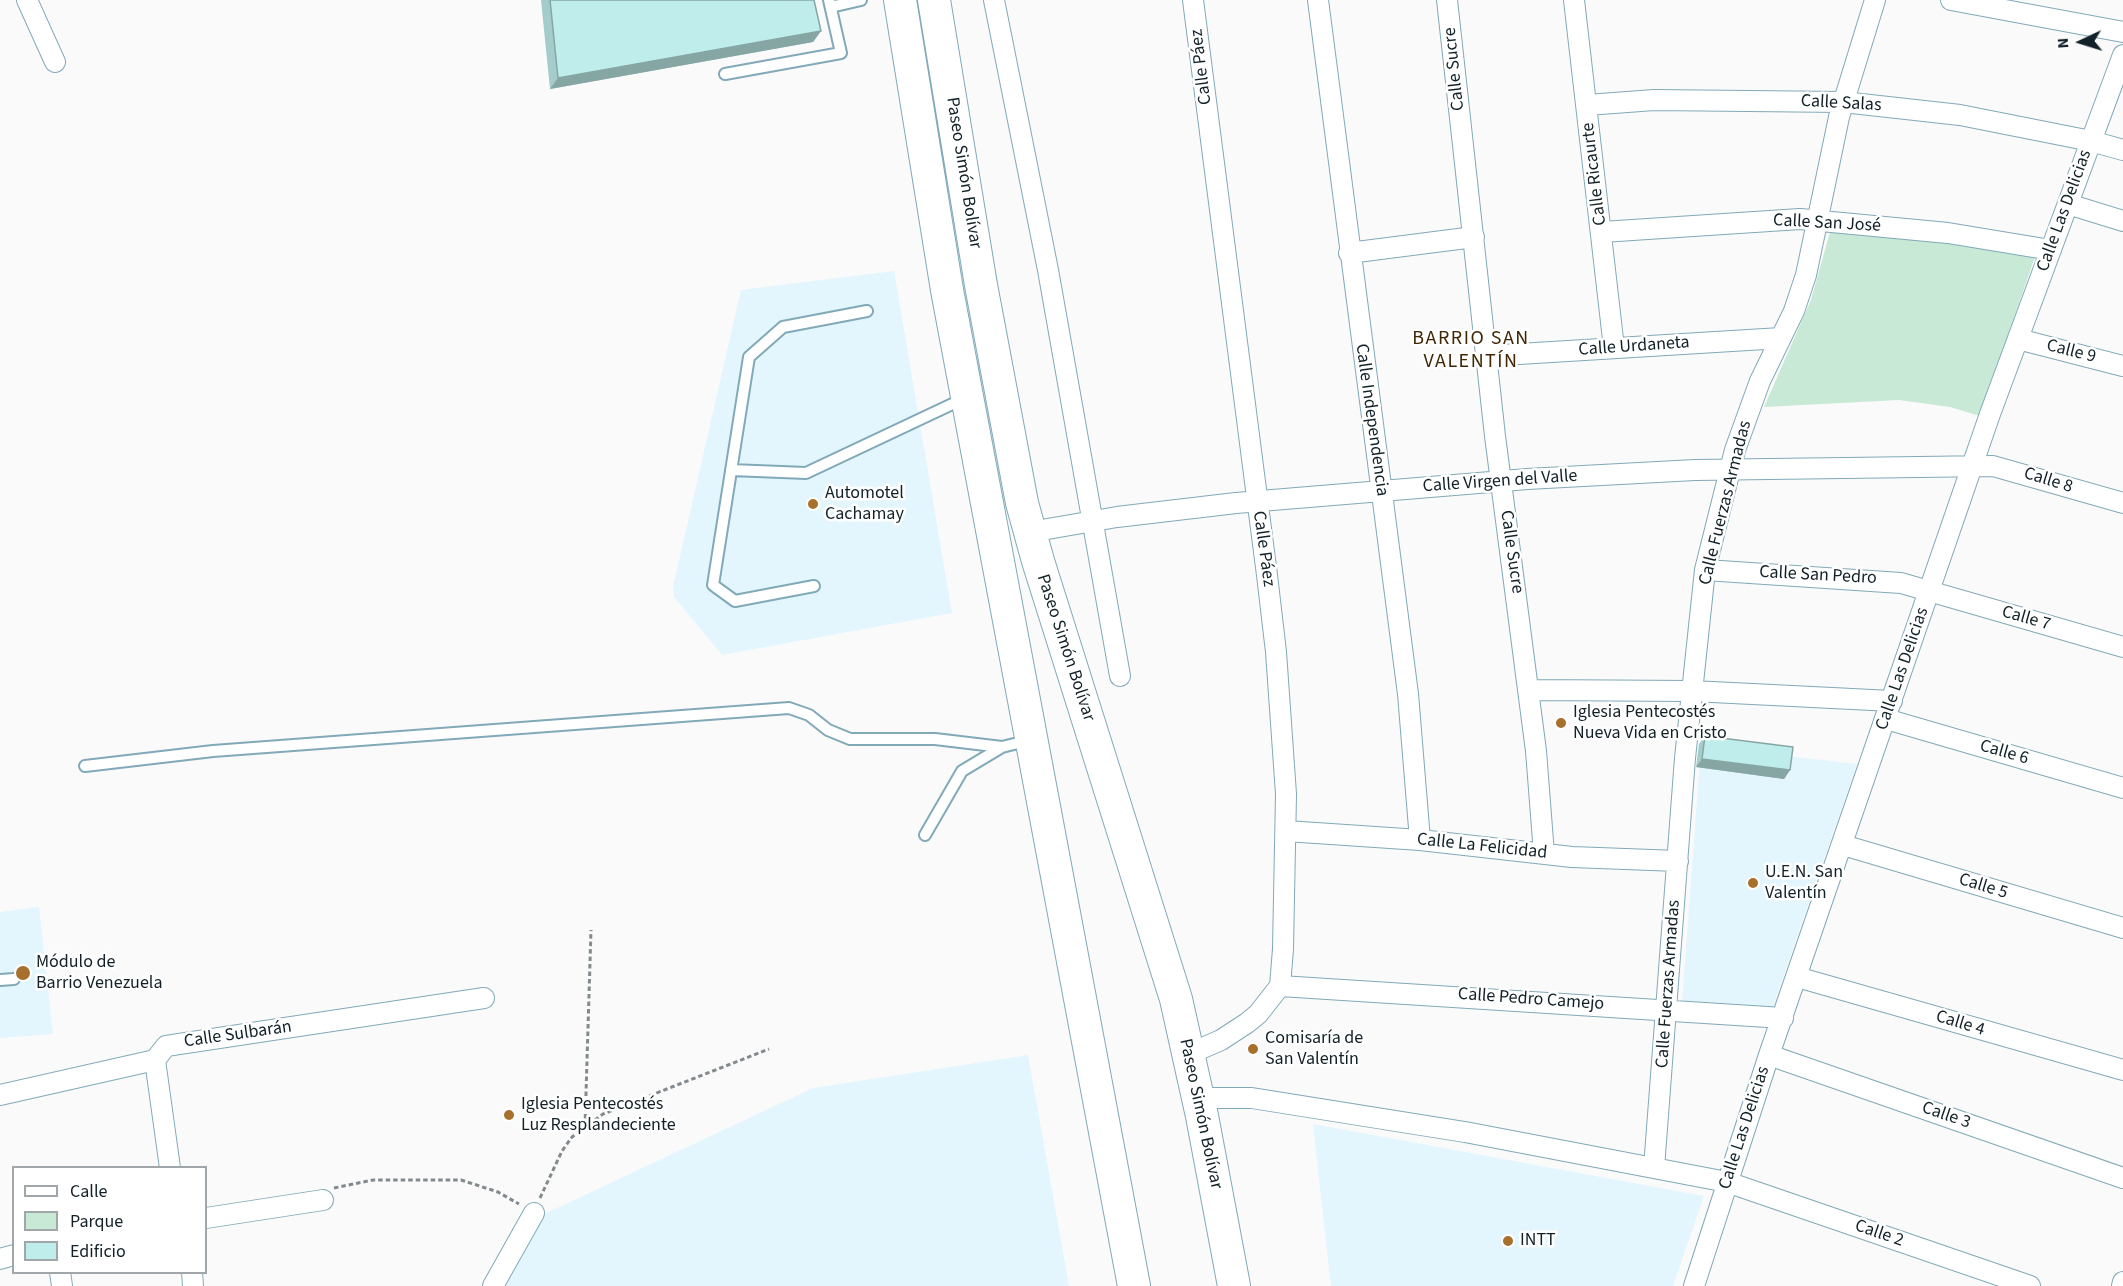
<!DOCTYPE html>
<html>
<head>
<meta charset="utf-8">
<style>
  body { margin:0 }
  #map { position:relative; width:2123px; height:1286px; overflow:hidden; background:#fafafa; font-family:"Source Sans 3",sans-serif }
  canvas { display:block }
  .legend { position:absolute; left:12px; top:1166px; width:195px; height:108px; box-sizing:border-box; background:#fff; border:2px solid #a0a6a9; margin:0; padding:8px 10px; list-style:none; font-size:18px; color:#122127 }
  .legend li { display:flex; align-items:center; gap:12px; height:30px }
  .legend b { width:30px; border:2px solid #a0a6a9 }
  .north { position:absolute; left:2051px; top:12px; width:60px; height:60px; -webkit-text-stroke:4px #fff; paint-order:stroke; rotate:266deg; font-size:16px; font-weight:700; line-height:24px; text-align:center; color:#122127 }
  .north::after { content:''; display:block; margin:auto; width:21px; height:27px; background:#122127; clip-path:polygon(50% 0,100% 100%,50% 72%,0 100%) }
</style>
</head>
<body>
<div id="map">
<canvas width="2123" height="1286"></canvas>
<ul class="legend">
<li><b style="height:8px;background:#fff"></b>Calle</li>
<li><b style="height:16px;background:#c9e9d7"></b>Parque</li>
<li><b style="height:16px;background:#bfedeb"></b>Edificio</li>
</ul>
<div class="north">N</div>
</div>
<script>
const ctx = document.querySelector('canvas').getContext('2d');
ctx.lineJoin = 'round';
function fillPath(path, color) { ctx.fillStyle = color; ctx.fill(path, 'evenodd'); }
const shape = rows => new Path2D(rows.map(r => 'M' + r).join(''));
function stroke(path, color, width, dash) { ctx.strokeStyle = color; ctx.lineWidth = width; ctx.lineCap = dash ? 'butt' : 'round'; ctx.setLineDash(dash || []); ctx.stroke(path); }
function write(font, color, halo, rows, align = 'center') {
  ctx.font = font + ' "Source Sans 3",sans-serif'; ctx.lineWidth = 5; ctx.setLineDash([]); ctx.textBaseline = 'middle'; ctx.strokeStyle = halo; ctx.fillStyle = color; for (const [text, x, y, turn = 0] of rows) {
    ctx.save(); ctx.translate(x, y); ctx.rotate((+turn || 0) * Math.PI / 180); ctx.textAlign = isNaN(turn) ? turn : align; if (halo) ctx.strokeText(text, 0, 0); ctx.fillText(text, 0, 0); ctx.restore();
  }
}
fillPath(shape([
  [894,271,952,613,722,655,674,597,673,587,741,290],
  [1701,746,1857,764,1772,1009,1682,1002],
  [39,907,53,1034,0,1038,0,912],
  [1028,1055,1069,1286,504,1286,540,1216,813,1088],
  [1313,1124,1704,1196,1673,1286,1331,1286]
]), '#e3f6fe');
fillPath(shape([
  [1830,232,1953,243,2035,257,1980,416,1950,407,1899,400,1764,407,1811,300]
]), '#c9e9d7');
const service = shape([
  [831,7,861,0],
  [725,74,841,53,829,0],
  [731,470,806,473,963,399],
  [814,586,735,601,713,585,749,357,783,327,867,311],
  [85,766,213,751,789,708,809,715,828,730,850,739,935,739,1002,747],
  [925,835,962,771,1002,747,1030,740],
  [0,980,14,979]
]);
const minor = shape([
  [27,0,55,62],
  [994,0,1048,270,1120,676],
  [1318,0,1408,694,1420,840],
  [1447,0,1495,436,1536,751,1544,854],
  [1574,0,1614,348],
  [1951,0,2123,32],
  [1587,105,1654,100,1843,102,1960,115,2091,141,2123,150],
  [2068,204,2123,221],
  [1602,232,1800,219,1948,233,2051,250],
  [1349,253,1474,237],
  [2018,339,2123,366],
  [1486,356,1781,338],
  [1030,532,1117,517,1236,503,1527,479,1695,470,1993,466,2123,503],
  [1705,570,1901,583,2123,647],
  [1529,690,1692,691,1892,701],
  [1886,719,2123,788],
  [1286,831,1420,840,1572,857,1678,861],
  [1843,845,2123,928],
  [1797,977,2123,1070],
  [1280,986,1783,1018],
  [1189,1054,1221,1040,1247,1023,1258,1014,1280,986,1283,949,1286,794,1276,652,1267,575,1193,0],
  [1769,1055,2123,1178],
  [155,1060,170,1168],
  [0,1095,155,1060,166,1046,484,998],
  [1198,1098,1252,1098,1465,1132,1727,1182,2030,1286],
  [1654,1168,1685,758,1705,570,1735,450,1760,381,1794,311,1806,275,1839,117,1875,0],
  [206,1218,323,1200],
  [0,1259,14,1255],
  [60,1272,62,1286],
  [192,1272,193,1286],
  [493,1286,534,1213],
  [1694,1286,1769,1055,1990,414,2123,55],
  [2122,1286,2123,1282]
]);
const primary = shape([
  [900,0,947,290,1134,1286],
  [934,0,981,285,1022,503,1038,561,1176,999,1202,1116,1234,1286]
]);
stroke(service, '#81a9b8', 14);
stroke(minor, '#81a9b8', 22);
stroke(primary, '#81a9b8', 34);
stroke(shape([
  [585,1126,591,930],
  [334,1188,373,1180,461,1180,498,1192,519,1204],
  [540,1198,562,1151,572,1137,603,1114,769,1049]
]), '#828a8d', 3, [4.5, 3]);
stroke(service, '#fff', 10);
stroke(minor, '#fff', 20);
stroke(primary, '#fff', 32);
fillPath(shape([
  [541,0,814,0,821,31,813,42,550,89],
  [1705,736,1790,770,1784,779,1696,767,1699,744]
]), '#a4ccca');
fillPath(shape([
  [821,31,813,42,550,89,558,78],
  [1702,759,1790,770,1784,779,1696,767]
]), '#86a6a4');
const building = shape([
  [550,0,814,0,821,31,558,78,550,0],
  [1705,736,1793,747,1790,770,1702,759,1705,736]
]);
fillPath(building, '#bfedeb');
stroke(building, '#86a6a4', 1.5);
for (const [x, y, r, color] of [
  [813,504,6,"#a8702d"],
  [1561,723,6,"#a8702d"],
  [1753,883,6,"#a8702d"],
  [23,973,8,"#a8702d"],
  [1253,1049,6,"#a8702d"],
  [509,1115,6,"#a8702d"],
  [1508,1241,6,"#a8702d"]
]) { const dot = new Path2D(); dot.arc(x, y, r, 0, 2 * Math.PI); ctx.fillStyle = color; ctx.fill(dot); stroke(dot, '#fff', 2); }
write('18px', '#122127', '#fff', [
  ["Calle Páez",1202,67,-97],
  ["Calle Sucre",1455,69,-96],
  ["Calle Salas",1841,104,3],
  ["Paseo Simón Bolívar",963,173,81],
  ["Calle Ricaurte",1595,174,-97],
  ["Calle Las Delicias",2065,211,-70],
  ["Calle San José",1827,224,3],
  ["Calle Urdaneta",1634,347,-4],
  ["Calle 9",2071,352,14],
  ["Calle Independencia",1371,420,82],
  ["Calle 8",2048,481,17],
  ["Calle Virgen del Valle",1500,482,-4],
  ["Calle Fuerzas Armadas",1726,503,-76],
  ["Calle Páez",1263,549,82],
  ["Calle Sucre",1511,552,82],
  ["Calle San Pedro",1818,576,3],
  ["Calle 7",2026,619,16],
  ["Paseo Simón Bolívar",1065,648,72],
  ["Calle Las Delicias",1903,669,-71],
  ["Calle 6",2004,753,16],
  ["Calle La Felicidad",1482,847,6],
  ["Calle 5",1983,887,17],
  ["Calle Fuerzas Armadas",1669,984,-86],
  ["Calle Pedro Camejo",1531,1000,4],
  ["Calle 4",1960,1024,17],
  ["Calle Sulbarán",238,1035,-8],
  ["Paseo Simón Bolívar",1200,1114,78],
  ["Calle 3",1946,1116,19],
  ["Calle Las Delicias",1745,1128,-72],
  ["Calle 2",1879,1234,19]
]);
write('18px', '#122127', '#fff', [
  ["Automotel",825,494],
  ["Cachamay",825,515],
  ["Iglesia Pentecostés",1573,713],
  ["Nueva Vida en Cristo",1573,734],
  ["U.E.N. San",1765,873],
  ["Valentín",1765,894],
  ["Módulo de",36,963],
  ["Barrio Venezuela",36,984],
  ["Comisaría de",1265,1039],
  ["San Valentín",1265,1060],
  ["Iglesia Pentecostés",521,1105],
  ["Luz Resplandeciente",521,1126],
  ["INTT",1520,1241]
], 'left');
ctx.letterSpacing = '1.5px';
write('20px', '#412605', '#fff', [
  ["BARRIO SAN",1471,340],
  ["VALENTÍN",1471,363]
]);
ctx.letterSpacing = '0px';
</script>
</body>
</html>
